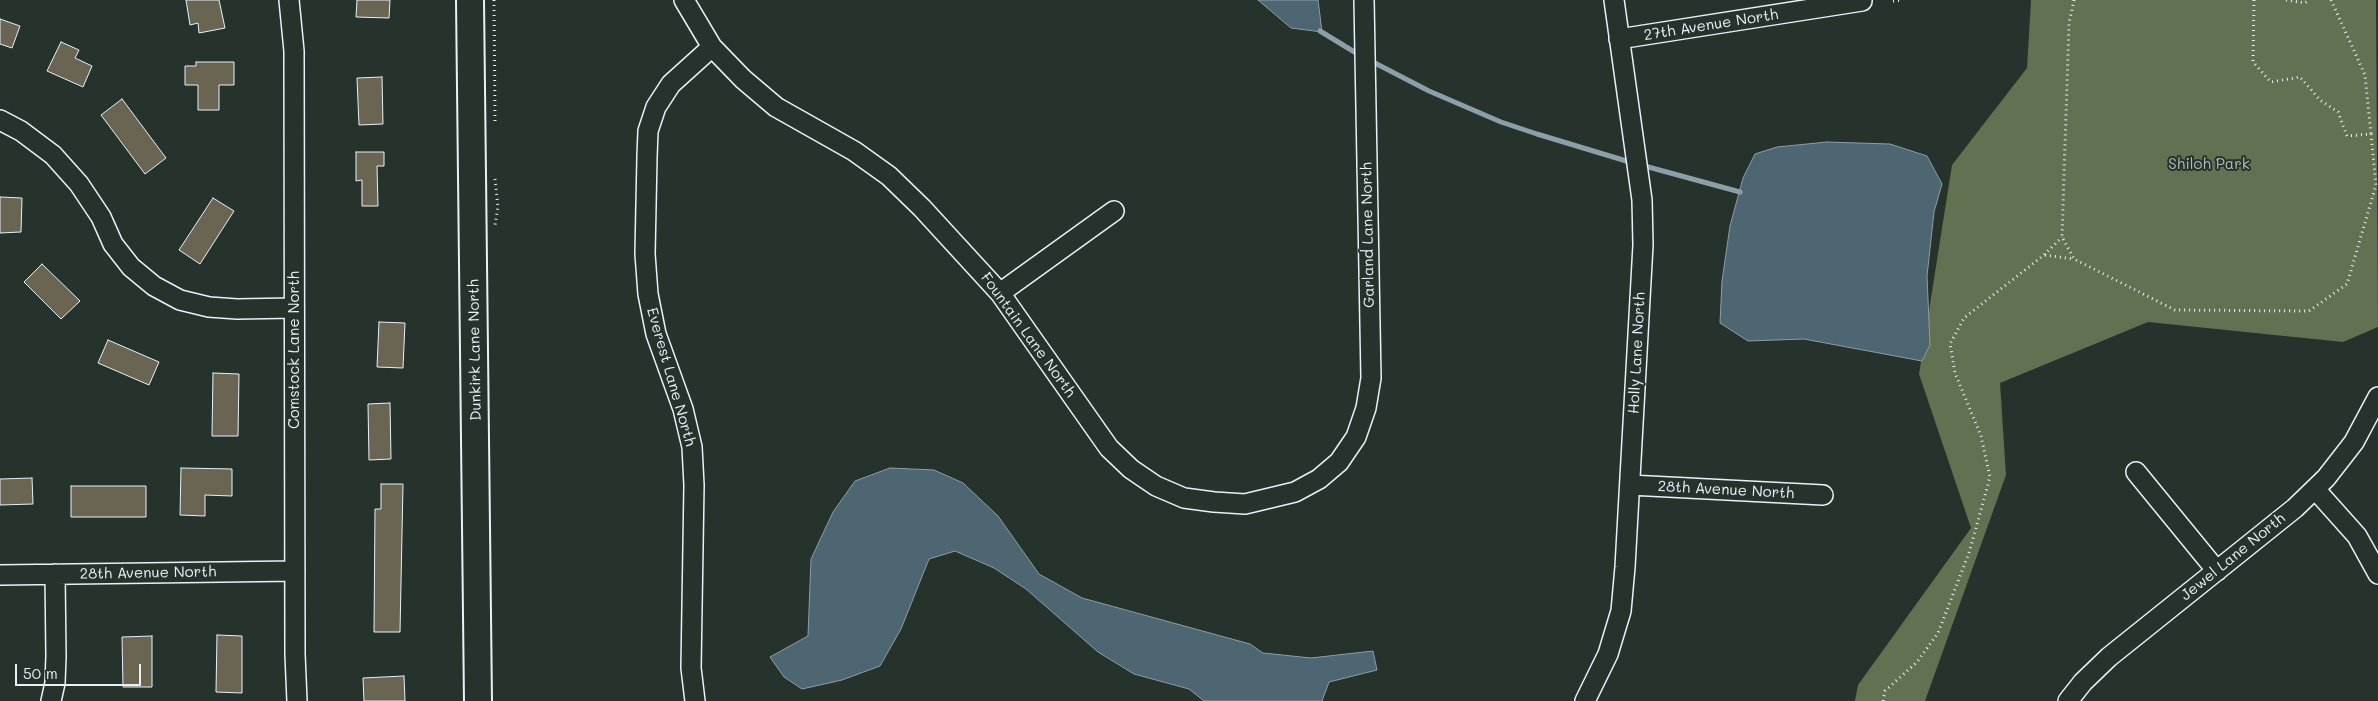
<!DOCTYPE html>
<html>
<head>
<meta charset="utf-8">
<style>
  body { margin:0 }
  #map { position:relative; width:2378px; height:701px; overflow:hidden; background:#26332d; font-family:Mali,sans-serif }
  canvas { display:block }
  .scale { position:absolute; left:15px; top:664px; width:126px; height:22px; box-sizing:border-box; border:2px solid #e8f1f8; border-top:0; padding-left:6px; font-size:15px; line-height:18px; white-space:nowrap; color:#e8f1f8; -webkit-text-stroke:4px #26332d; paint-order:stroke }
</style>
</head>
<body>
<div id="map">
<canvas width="2378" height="701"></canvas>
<div class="scale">50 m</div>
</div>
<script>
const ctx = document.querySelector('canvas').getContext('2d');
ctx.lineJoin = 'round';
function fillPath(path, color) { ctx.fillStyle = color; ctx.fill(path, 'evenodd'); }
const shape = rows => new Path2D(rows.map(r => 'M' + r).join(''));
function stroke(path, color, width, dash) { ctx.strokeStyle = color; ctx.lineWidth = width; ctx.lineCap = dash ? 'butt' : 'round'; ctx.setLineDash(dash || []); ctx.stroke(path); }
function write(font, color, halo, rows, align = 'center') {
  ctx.font = font + ' Mali,sans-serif'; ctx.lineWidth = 4; ctx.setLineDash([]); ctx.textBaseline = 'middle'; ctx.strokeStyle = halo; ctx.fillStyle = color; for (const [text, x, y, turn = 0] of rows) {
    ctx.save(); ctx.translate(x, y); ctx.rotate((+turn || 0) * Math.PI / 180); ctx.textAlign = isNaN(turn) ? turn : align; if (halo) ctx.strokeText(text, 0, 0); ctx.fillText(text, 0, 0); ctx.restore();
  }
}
fillPath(shape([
  [2031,0,2376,0,2378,327,2343,342,2148,322,2000,383,2006,475,1925,701,1855,701,1858,685,1971,528,1919,374,1952,165,2027,68]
]), '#627152');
const water = shape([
  [1258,0,1318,0,1322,32,1291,28,1258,0],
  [1827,142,1890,144,1927,156,1942,184,1934,212,1927,276,1930,345,1922,361,1804,339,1748,341,1720,323,1722,281,1730,226,1743,178,1755,154,1777,147,1827,142],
  [890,468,934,470,963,483,998,516,1039,574,1082,598,1250,644,1263,653,1311,658,1373,651,1377,670,1329,682,1322,701,1204,701,1189,689,1134,674,1098,652,1026,589,994,568,955,551,929,559,901,629,880,666,842,680,802,689,784,677,770,657,808,636,811,559,833,512,855,481,890,468]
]);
fillPath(water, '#4e6672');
stroke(water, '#8c9ea8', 1);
stroke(shape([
  [1320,31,1361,56],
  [1369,60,1429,91,1501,122,1537,134,1633,163],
  [1641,165,1740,192]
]), '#8c9ea8', 5);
const building = shape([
  [186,0,219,0,225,28,199,33,198,23,190,25,186,0],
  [357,0,390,0,389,18,356,17,357,0],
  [0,19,20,26,12,48,0,44,0,19],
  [61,42,79,50,75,58,92,66,83,87,47,71,61,42],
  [196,62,234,62,234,85,219,85,219,110,198,110,198,85,185,85,185,66,196,66,196,62],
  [382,77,383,124,359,125,357,78,382,77],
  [122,99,166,158,145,174,101,115,122,99],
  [356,152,384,152,384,166,377,166,378,206,362,206,362,180,356,181,356,152],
  [0,197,22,198,21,232,0,233,0,197],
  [213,198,234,211,200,264,179,250,213,198],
  [42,264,80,301,61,319,24,282,42,264],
  [379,322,405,323,403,368,377,367,379,322],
  [108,340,159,362,149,385,98,363,108,340],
  [213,373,239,374,238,436,212,436,213,373],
  [390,403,391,459,369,460,368,404,390,403],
  [181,468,232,469,232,496,205,495,205,516,180,515,181,468],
  [32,478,33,504,0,505,0,479,32,478],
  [381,484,403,484,400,632,374,632,375,509,381,509,381,484],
  [71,486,146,486,146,517,71,517,71,486],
  [217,635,242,636,242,693,216,692,217,635],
  [152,636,152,687,123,687,122,637,152,636],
  [404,676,405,701,364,701,363,678,404,676]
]);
fillPath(building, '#696552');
stroke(building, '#e8f1f8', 1);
const street = shape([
  [289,0,294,51,295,654,297,701],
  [684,0,712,47,743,79,776,107,854,151,889,176,922,208,1000,293,1109,448,1131,469,1156,486,1184,498,1214,502,1245,504,1295,492,1319,479,1339,462,1356,437,1366,408,1371,378,1364,0],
  [1619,39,1862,1],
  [0,120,21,131,53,155,79,184,101,217,113,244,131,267,154,286,180,300,209,307,237,309,294,308],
  [1000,293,1114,211],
  [2136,472,2217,571],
  [1630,485,1823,495],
  [2315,489,2357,536,2378,574],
  [0,575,295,571],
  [51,701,55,683,56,656,55,574],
  [695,701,691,668,694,485,692,447,683,409,656,334,648,294,645,254,647,157,648,131,656,107,671,84,712,47],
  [1585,701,1608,654,1621,611,1625,567,1643,245,1642,200,1614,0],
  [2068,701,2083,682,2109,657,2295,508,2326,478,2354,442,2378,397]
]);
const secondary = shape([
  [470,0,478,701]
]);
stroke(street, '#e8f1f8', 22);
stroke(secondary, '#e8f1f8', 30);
stroke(shape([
  [494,0,495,121],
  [2074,0,2069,23,2062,237,2074,259,2175,310,2309,311,2347,284,2376,185,2371,134,2347,136,2338,112,2320,100,2300,77,2271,82,2253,62,2254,0],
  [2286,0,2305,3,2309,0],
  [2331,0,2365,75,2371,134],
  [1893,1,1903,0],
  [495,179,498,207,495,225],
  [2045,255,2073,259],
  [1883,701,1885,691,1917,662,1938,633,1969,553,1990,477,1981,436,1955,373,1950,344,1964,318,2044,255,2062,237]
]), '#e8f1f8', 3, [1, 4]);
stroke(street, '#26332d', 19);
stroke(secondary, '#26332d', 26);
write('15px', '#e8f1f8', '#26332d', [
  ["27th Avenue North",1711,25,-9],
  ["Garland Lane North",1368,235,-91],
  ["Fountain Lane North",1028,335,54],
  ["Comstock Lane North",294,350,-90],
  ["Dunkirk Lane North",475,350,-91],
  ["Holly Lane North",1637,353,-87],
  ["Everest Lane North",671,377,74],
  ["28th Avenue North",1726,490,3],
  ["Jewel Lane North",2233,557,-39],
  ["28th Avenue North",148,573,-1]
]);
write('15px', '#b2beb6', '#26332d', [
  ["Shiloh Park",2209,164]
]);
</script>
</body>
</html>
